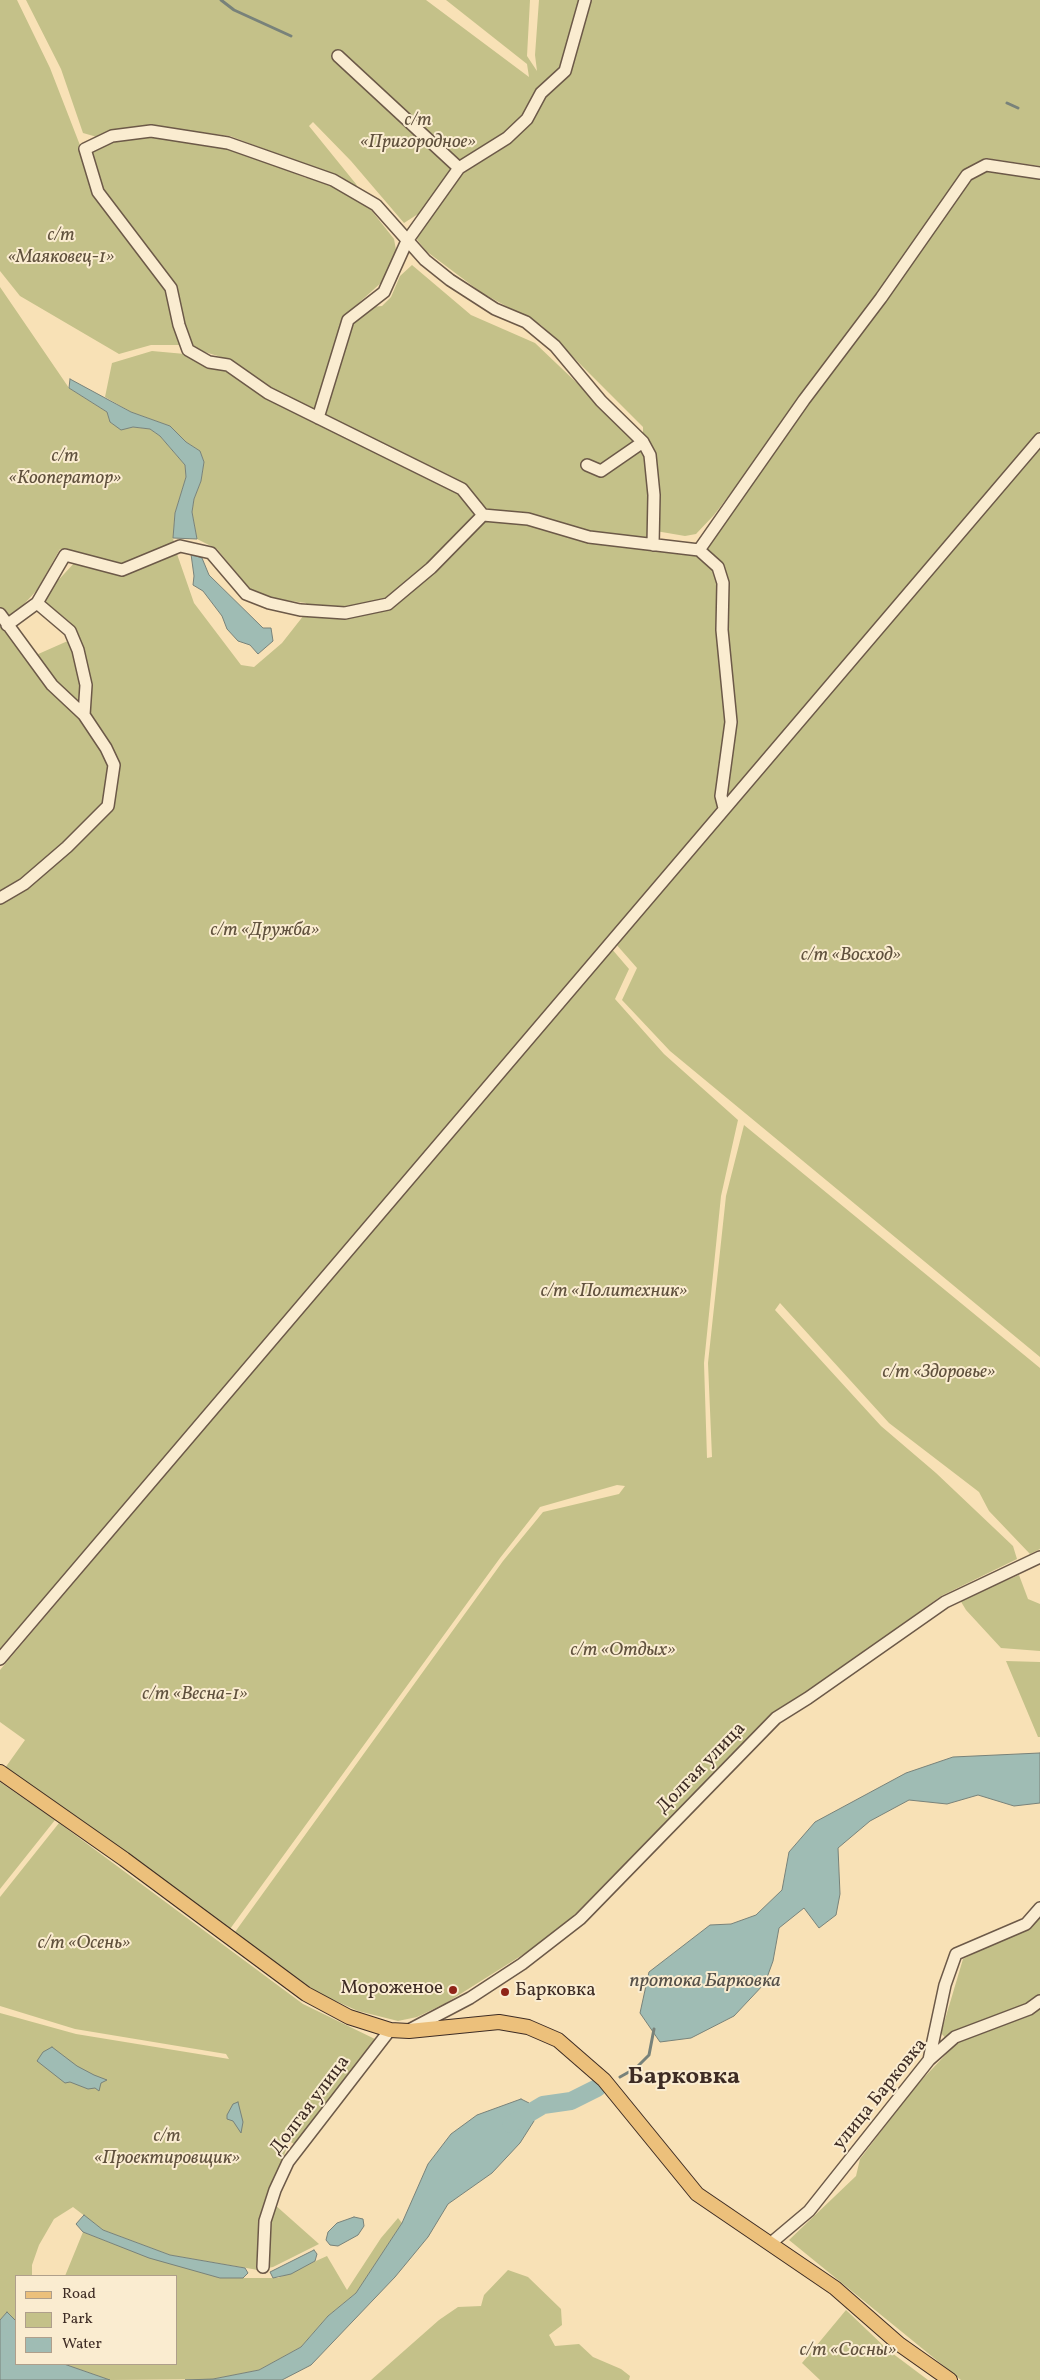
<!DOCTYPE html>
<html>
<head>
<meta charset="utf-8">
<style>
  body { margin:0 }
  #map { position:relative; width:1040px; height:2380px; overflow:hidden; background:#f8e1b6; font-family:Vollkorn,serif }
  canvas { display:block }
  .legend { position:absolute; left:15px; top:2275px; width:162px; height:90px; box-sizing:border-box; background:#faecd0; border:1px solid #af9f8b; margin:0; padding:6px 9px; list-style:none; font-size:15px; color:#3e2c24 }
  .legend li { display:flex; align-items:center; gap:10px; height:25px }
  .legend b { width:25px; border:1px solid #af9f8b }
</style>
</head>
<body>
<div id="map">
<canvas width="1040" height="2380"></canvas>
<ul class="legend">
<li><b style="height:6px;background:#ecc07b"></b>Road</li>
<li><b style="height:14px;background:#c4c189"></b>Park</li>
<li><b style="height:14px;background:#9fbcb4"></b>Water</li>
</ul>
</div>
<script>
const ctx = document.querySelector('canvas').getContext('2d');
ctx.lineJoin = 'round';
function fillPath(path, color) { ctx.fillStyle = color; ctx.fill(path, 'evenodd'); }
const shape = rows => new Path2D(rows.map(r => 'M' + r).join(''));
function stroke(path, color, width, dash) { ctx.strokeStyle = color; ctx.lineWidth = width; ctx.lineCap = dash ? 'butt' : 'round'; ctx.setLineDash(dash || []); ctx.stroke(path); }
function write(font, color, halo, rows, align = 'center') {
  ctx.font = font + ' Vollkorn,serif'; ctx.lineWidth = 4; ctx.setLineDash([]); ctx.textBaseline = 'middle'; ctx.strokeStyle = halo; ctx.fillStyle = color; for (const [text, x, y, turn = 0] of rows) {
    ctx.save(); ctx.translate(x, y); ctx.rotate((+turn || 0) * Math.PI / 180); ctx.textAlign = isNaN(turn) ? turn : align; if (halo) ctx.strokeText(text, 0, 0); ctx.fillText(text, 0, 0); ctx.restore();
  }
}
fillPath(shape([
  [0,0,17,0,50,68,83,153,124,139,153,135,229,146,306,178,312,167,230,136,156,126,97,137,83,133,61,69,26,0,426,0,529,77,527,64,446,0,530,0,527,56,537,71,535,55,539,0,1040,0,1040,166,985,158,965,171,969,178,988,168,1040,175,1040,431,0,1649,0,287,69,388,107,412,110,422,121,429,133,427,150,429,160,436,185,465,186,477,175,513,173,538,177,554,194,603,241,665,254,667,282,643,304,615,306,603,268,598,251,590,217,549,197,539,192,512,194,499,201,481,204,462,200,451,186,442,170,426,131,412,105,397,112,363,152,351,185,354,219,366,221,357,192,348,184,323,176,285,122,217,170,291,181,345,151,345,119,354,20,296,0,271],
  [313,122,351,161,404,223,443,198,415,237,426,251,482,293,541,325,643,427,643,435,578,384,535,343,471,315,412,265,400,276,391,297,382,306,352,309,383,281,396,250,394,239,364,201,356,184,309,126],
  [759,456,699,555,648,549,650,530,685,536,696,534,714,515],
  [60,549,86,556,76,561,52,587,45,602,70,622,79,636,27,659,2,622,14,615,37,590],
  [1040,447,1040,1357,670,1051,622,1000,637,968,615,943],
  [611,948,629,969,615,999,664,1054,738,1120,721,1196,704,1363,707,1458,712,1457,708,1363,726,1196,744,1125,1040,1368,1040,1549,1030,1554,989,1511,979,1492,889,1423,780,1303,775,1310,881,1426,936,1473,1013,1546,1017,1559,941,1596,856,1658,773,1714,571,1918,527,1952,446,2003,417,2017,398,2021,358,2011,318,1993,235,1932,503,1561,543,1512,619,1494,625,1486,617,1485,540,1507,500,1558,230,1929,5,1768,25,1740,0,1722,0,1670],
  [1019,1575,1028,1599,1040,1604,1040,1651,1001,1648,966,1610,960,1600],
  [1006,1661,1040,1662,1040,1737,1038,1737],
  [0,1782,55,1820,0,1889],
  [59,1823,303,2004,379,2041,296,2145,289,2141,268,2202,274,2204,319,2244,273,2267,258,2270,170,2255,103,2230,73,2207,54,2219,39,2245,32,2265,32,2276,16,2276,16,2321,7,2312,0,2320,0,2013,76,2034,229,2059,226,2054,75,2029,0,2006,0,1897],
  [1040,1912,1040,2380,961,2380,789,2240,856,2176,860,2159,914,2088,953,2047,941,2033,963,1959,1028,1926],
  [398,2218,402,2223,356,2293,328,2316,301,2347,259,2370,213,2379,110,2380,64,2364,176,2364,176,2276,65,2276,83,2232,111,2243,220,2278,278,2278,327,2256,347,2290,381,2238],
  [508,2270,528,2277,561,2309,562,2325,549,2335,555,2346,579,2344,593,2357,621,2369,630,2376,629,2380,371,2380,439,2320,458,2307,481,2306,484,2295],
  [846,2310,888,2350,928,2380,820,2380,802,2363]
]), '#c4c189');
const water = shape([
  [70,379,131,412,170,426,186,442,200,451,204,462,201,481,194,499,192,512,197,539,173,538,175,513,186,477,185,465,160,436,150,429,133,427,121,430,110,422,107,412,69,388,70,379],
  [191,554,202,558,209,575,263,628,271,628,273,641,258,654,250,645,238,641,227,629,222,616,203,591,193,585,194,576,191,554],
  [1040,1753,1040,1803,1014,1806,978,1795,947,1804,909,1800,870,1821,838,1848,840,1894,836,1915,819,1928,804,1908,779,1928,773,1961,765,1983,734,2016,691,2038,660,2042,640,2013,649,1972,710,1925,731,1924,756,1915,782,1890,789,1852,815,1822,906,1773,953,1757,1040,1753],
  [52,2047,77,2066,94,2075,107,2080,101,2083,99,2091,95,2088,88,2089,70,2082,65,2083,37,2061,43,2052,52,2047],
  [521,2099,529,2103,534,2121,520,2143,492,2173,448,2204,428,2237,395,2277,311,2365,282,2380,185,2380,213,2379,259,2370,301,2347,328,2316,356,2293,402,2223,428,2164,451,2134,477,2115,521,2099],
  [238,2102,243,2122,241,2133,233,2121,227,2119,227,2115,233,2104,238,2102],
  [84,2215,103,2230,170,2255,245,2268,248,2273,243,2278,220,2278,149,2258,83,2232,76,2224,84,2215],
  [354,2217,363,2219,364,2226,358,2235,338,2246,330,2245,326,2240,328,2232,337,2223,354,2217],
  [314,2250,317,2254,315,2261,291,2274,273,2278,270,2272,314,2250],
  [7,2312,16,2321,16,2364,64,2364,110,2380,0,2380,0,2320,7,2312]
]);
fillPath(water, '#9fbcb4');
stroke(water, '#78827a', 1);
stroke(shape([
  [221,0,234,10,291,36],
  [1007,103,1018,108],
  [620,2077,636,2068,649,2055,654,2029]
]), '#78827a', 3);
stroke(shape([
  [511,2124,543,2105,571,2101,597,2088]
]), '#9fbcb4', 18);
const minor = shape([
  [338,56,459,168],
  [318,418,348,320,384,292,407,241,459,168,507,138,527,119,541,93,565,71,585,0],
  [587,465,601,471,643,442],
  [653,545,654,495,650,455,643,442,601,401,555,346,526,322,495,309,450,280,425,260,376,205,333,180,228,143,151,131,112,136,85,149,98,192,171,288,179,325,188,350,209,362,228,365,268,393,462,489,483,515,528,519,589,537,699,550,718,567,723,583,722,630,731,722,721,796,724,808],
  [699,550,804,400,881,298,967,175,986,165,1040,173],
  [37,603,70,631,78,650,86,685,84,715],
  [0,614,52,685,84,715,106,748,114,765,108,806,67,847,24,884,0,898],
  [7,625,37,603,65,555,122,570,180,546,211,553,246,594,269,603,300,610,345,613,388,604,431,568,483,515],
  [0,1659,1040,439],
  [411,2029,470,1998,522,1964,580,1919,776,1718,808,1698,945,1602,1040,1557],
  [929,2060,945,1985,956,1954,1026,1924,1040,1908],
  [771,2243,809,2211,929,2060,955,2037,1029,2009,1040,2001],
  [263,2267,265,2221,275,2190,288,2162,390,2030]
]);
const major = shape([
  [0,1772,124,1859,306,1994,349,2017,390,2030,409,2031,499,2022,528,2027,558,2040,604,2080,697,2194,835,2288,899,2344,950,2380]
]);
stroke(minor, '#6c5948', 14);
stroke(major, '#3e2c24', 16);
stroke(minor, '#faecd0', 11);
stroke(major, '#ecc07b', 14);
for (const [x, y, r, color] of [
  [453,1990,5,"#8f2418"],
  [505,1992,5,"#8f2418"]
]) { const dot = new Path2D(); dot.arc(x, y, r, 0, 2 * Math.PI); ctx.fillStyle = color; ctx.fill(dot); stroke(dot, '#faecd0', 2); }
write('italic 19px', '#60513d', '#faecd0', [
  ["с/т",418,122],
  ["«Пригородное»",418,144],
  ["с/т",61,237],
  ["«Маяковец-1»",61,259],
  ["с/т",65,458],
  ["«Кооператор»",65,480],
  ["с/т «Дружба»",265,932],
  ["с/т «Восход»",851,957],
  ["с/т «Политехник»",614,1293],
  ["с/т «Здоровье»",939,1374],
  ["с/т «Отдых»",623,1652],
  ["с/т «Весна-1»",195,1696],
  ["с/т «Осень»",84,1945],
  ["с/т",167,2138],
  ["«Проектировщик»",167,2160],
  ["с/т «Сосны»",848,2352]
]);
write('19px', '#3e2c24', '#faecd0', [
  ["Долгая улица",702,1769,-46],
  ["улица Барковка",881,2095,-51],
  ["Долгая улица",311,2106,-53]
]);
write('19px', '#3e2c24', '#faecd0', [
  ["Мороженое",443,1990],
  ["Барковка",515,1992,"left"]
], 'right');
write('italic 20px', '#565048', '#faecd0', [
  ["протока Барковка",705,1982]
]);
write('bold 24px', '#3e2c24', '#faecd0', [
  ["Барковка",684,2079]
]);
</script>
</body>
</html>
